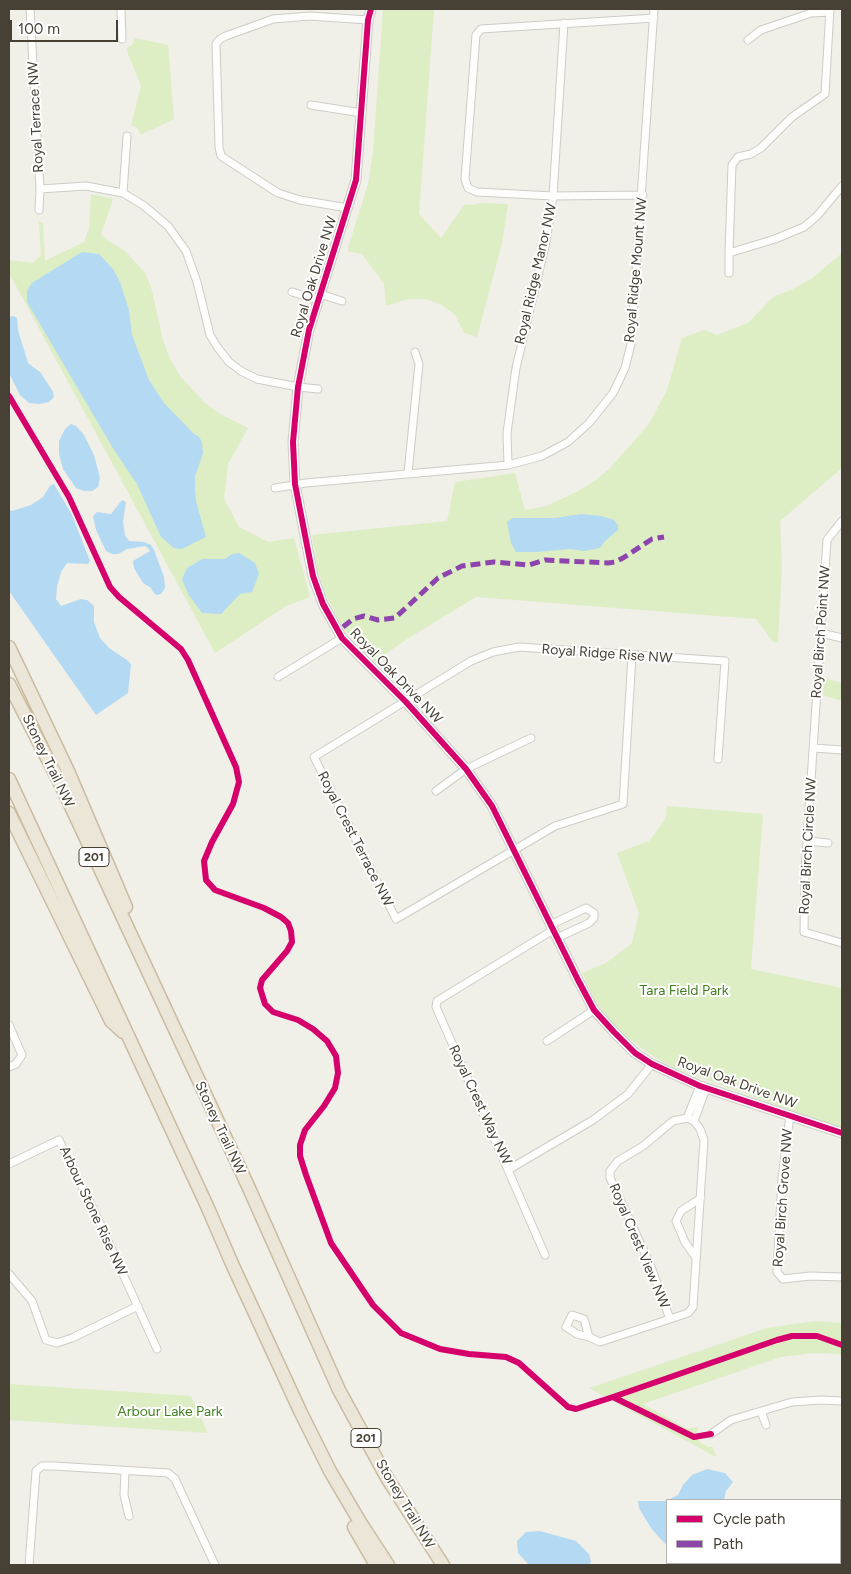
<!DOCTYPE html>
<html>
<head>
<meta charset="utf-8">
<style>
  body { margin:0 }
  #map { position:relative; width:851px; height:1574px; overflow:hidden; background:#f0efe8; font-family:Figtree,sans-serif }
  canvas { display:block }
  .frame { position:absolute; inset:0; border:10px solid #474034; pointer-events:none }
  .legend { position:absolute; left:666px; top:1499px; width:175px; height:65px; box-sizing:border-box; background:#fff; border:1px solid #b5b3ae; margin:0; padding:6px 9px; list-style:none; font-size:15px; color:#474034 }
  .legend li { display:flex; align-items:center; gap:10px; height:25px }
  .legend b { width:25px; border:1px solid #b5b3ae }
  .scale { position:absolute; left:10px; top:20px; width:108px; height:22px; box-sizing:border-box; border:2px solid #474034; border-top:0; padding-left:6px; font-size:15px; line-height:18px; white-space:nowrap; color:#474034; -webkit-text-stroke:4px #fff; paint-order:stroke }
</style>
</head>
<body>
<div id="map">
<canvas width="851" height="1574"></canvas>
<div class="frame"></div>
<ul class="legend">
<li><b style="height:6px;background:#d6006c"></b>Cycle path</li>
<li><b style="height:6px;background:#8e44ad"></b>Path</li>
</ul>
<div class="scale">100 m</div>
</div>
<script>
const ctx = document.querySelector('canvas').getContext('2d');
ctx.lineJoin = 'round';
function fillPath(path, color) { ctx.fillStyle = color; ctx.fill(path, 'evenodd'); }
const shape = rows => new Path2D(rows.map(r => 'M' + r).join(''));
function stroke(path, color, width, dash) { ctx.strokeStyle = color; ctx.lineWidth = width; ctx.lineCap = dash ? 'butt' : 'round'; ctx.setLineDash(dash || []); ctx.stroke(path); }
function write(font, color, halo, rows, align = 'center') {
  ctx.font = font + ' Figtree,sans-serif'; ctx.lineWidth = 4; ctx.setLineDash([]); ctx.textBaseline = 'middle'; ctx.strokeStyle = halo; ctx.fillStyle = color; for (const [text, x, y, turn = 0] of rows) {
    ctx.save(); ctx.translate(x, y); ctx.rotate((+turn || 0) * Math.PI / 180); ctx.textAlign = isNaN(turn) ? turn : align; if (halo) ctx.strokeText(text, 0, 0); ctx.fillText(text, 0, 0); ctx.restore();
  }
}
fillPath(shape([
  [383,9,434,9,419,214,441,238,465,204,472,205,480,203,508,204,502,243,477,337,464,333,455,315,442,305,426,299,408,299,386,306,384,284,362,254,347,251,368,184,373,153],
  [135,38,168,45,174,119,140,135,138,128,131,125,141,86,126,49,133,44],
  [91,194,113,199,101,234,105,239,125,251,145,273,151,287,163,340,171,361,180,376,204,402,220,414,248,428,228,464,224,498,239,527,268,542,294,538,310,597,286,606,215,653,9,273,9,260,33,263,41,255,39,222,43,222,45,261,84,242,89,229],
  [842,253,842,468,780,521,782,568,778,643,773,642,756,619,476,597,407,639,374,662,352,639,340,622,326,595,318,572,312,535,447,521,455,482,515,473,525,510,547,506,578,491,596,480,610,468,649,424,667,390,682,338,704,330,717,335,748,323,773,297,789,291,811,279],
  [824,678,842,683,842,701,822,695],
  [667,806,763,814,751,969,842,988,842,1129,685,1072,665,1063,648,1053,626,1036,606,1016,595,1000,582,973,606,963,632,943,639,913,617,853,649,841,666,818],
  [815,1321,842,1323,842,1354,813,1353,781,1357,643,1404,688,1429,698,1427,696,1435,700,1442,708,1447,713,1447,716,1457,589,1388,767,1328],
  [9,1384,191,1396,208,1433,9,1420]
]), '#ddeec5');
fillPath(shape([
  [82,252,99,254,113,269,120,282,129,310,132,335,149,380,164,403,193,433,200,438,202,444,203,453,195,477,195,486,196,501,206,537,182,549,174,548,161,537,137,484,114,450,27,302,27,291,32,283],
  [13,316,17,318,18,330,28,363,41,373,53,392,54,397,49,402,39,404,29,403,20,395,10,375,9,317],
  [71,424,76,426,84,435,94,455,100,478,98,487,92,491,84,491,76,488,63,469,59,454,59,441,65,429],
  [54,484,72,515,90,561,88,564,67,563,61,572,57,587,56,599,61,606,81,599,87,600,94,606,94,622,100,638,109,648,127,660,131,664,128,693,96,715,9,591,9,510,12,511,31,505,43,497,50,486],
  [122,500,126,502,123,522,125,535,129,541,144,542,151,545,154,550,164,577,165,588,161,594,156,595,153,592,151,588,143,583,134,568,133,561,150,551,149,549,145,546,127,549,118,554,112,554,106,551,96,530,93,516,97,512,111,514],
  [581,514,601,516,614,520,618,525,618,530,605,541,600,548,584,551,570,549,537,552,516,552,511,543,507,522,513,518,555,518],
  [239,553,255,563,259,574,252,592,240,594,221,614,202,613,188,594,182,579,187,568,202,559,225,559,232,554],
  [707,1469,725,1473,733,1482,726,1491,724,1500,667,1500,667,1546,651,1528,639,1508,638,1501,666,1501,678,1495,683,1485,692,1475],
  [540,1531,576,1541,589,1554,591,1562,589,1565,529,1565,518,1553,517,1541,526,1532],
  [690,1563,729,1563,726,1565,692,1565]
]), '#b4d9f3');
const minor = shape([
  [30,9,40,189,86,186,123,193,143,205,168,226,186,251,197,282,210,335,218,348,229,362,241,371,257,379,298,387,318,389],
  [121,9,122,39],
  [830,9,825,94,792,117,761,148,751,154,738,157,732,165,729,253,775,239,804,227,817,216,842,186],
  [748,40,761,30,811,13,830,12],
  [311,105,362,113],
  [123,193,127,136],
  [643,195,553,196,477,192,468,188,465,179,476,35,481,29,654,18],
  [348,208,300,200,278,193,221,156,219,147,216,44,220,39,226,36,273,19,310,16,368,20],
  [39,210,40,189],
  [729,273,729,253],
  [292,292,318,300],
  [320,294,342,301],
  [508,465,507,433,516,368,546,242,553,196,564,23],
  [408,473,419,364,415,352],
  [275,488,306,483,508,465,542,456,568,442,589,423,613,393,625,368,631,344,654,9],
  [842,521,827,540,805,870,804,932,842,943],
  [821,633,842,638],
  [632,656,623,804,555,826,396,919,314,757,471,661,493,652,519,647,725,661,718,759],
  [278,677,342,638],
  [814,748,842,750],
  [436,791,466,769,531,738],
  [808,841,828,843],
  [550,925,586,908,594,913,594,918,589,923,557,938],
  [553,930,437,1001,436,1007,508,1170,593,1120,628,1094,652,1064],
  [9,1025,22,1055,16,1064,9,1067],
  [547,1041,594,1010],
  [790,1115,782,1178,777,1272,783,1279,810,1276,842,1277],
  [687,1118,694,1121,700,1129,704,1140,693,1307,688,1313,670,1319,650,1264,610,1178,610,1171,618,1161,643,1146,673,1121,687,1118],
  [687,1118,700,1086],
  [694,1121,706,1088],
  [9,1164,59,1140,98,1219,157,1349],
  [508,1170,545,1255],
  [696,1258,685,1242,676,1221,681,1211,701,1198],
  [9,1274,32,1301,46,1340,57,1343,72,1338,138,1306],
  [589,1337,584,1319,572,1315,566,1327,577,1334,589,1337,600,1342,670,1319],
  [761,1411,766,1425],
  [711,1434,731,1420,792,1402,821,1400,842,1401],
  [125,1471,124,1495,129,1516],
  [29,1565,36,1471,42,1466,54,1466,168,1473,175,1479,215,1565]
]);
const tertiary = shape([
  [371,9,368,20,356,180,309,330,298,387,293,442,295,484,303,525,313,576,323,604,342,638,406,702,466,769,492,806,578,980,594,1010,614,1032,635,1053,652,1064,700,1086,842,1133]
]);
const motorway = shape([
  [9,647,68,771,126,907],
  [9,684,61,785,248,1186,339,1390,387,1478,443,1565],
  [9,779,207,1206,233,1266,301,1413,330,1471,360,1522,388,1565],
  [9,813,111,1021,123,1032],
  [354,1527,376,1565]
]);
stroke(minor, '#ceccc6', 9);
stroke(tertiary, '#ceccc6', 11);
stroke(motorway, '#cbbca0', 15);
stroke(minor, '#fdfdfc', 7);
stroke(tertiary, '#fdfdfc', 9);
stroke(motorway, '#ece6d8', 12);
stroke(shape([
  [343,627,353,619,364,616,378,620,395,618,438,578,462,566,494,562,529,565,545,560,608,563,615,562,623,558,652,539,664,537]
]), '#8e44ad', 5, [10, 5]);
stroke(shape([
  [371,9,368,20,356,180,309,330,298,387,293,442,295,484,303,525,313,576,323,604,342,638,406,702,466,769,492,806,578,980,594,1010,614,1032,635,1053,652,1064,700,1086,842,1133],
  [9,396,69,497,110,587,119,597,181,649,188,660,236,767,239,782,233,804,212,842,204,861,206,880,215,890,264,908,281,917,288,923,291,931,292,942,287,951,262,980,260,988,265,1004,273,1012,298,1020,313,1029,327,1041,336,1056,338,1073,335,1088,324,1106,305,1130,300,1145,300,1156,306,1175,331,1243,373,1305,401,1333,440,1349,469,1354,506,1357,519,1363,568,1407,576,1409,613,1397],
  [711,1434,694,1437,613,1397,777,1340,792,1336,817,1336,842,1345]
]), '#d6006c', 6);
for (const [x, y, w] of [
  [94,857,30],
  [366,1438,30]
]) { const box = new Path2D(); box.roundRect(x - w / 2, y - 9.5, w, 19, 4); ctx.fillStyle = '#fff'; ctx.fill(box); stroke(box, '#474034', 1); }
write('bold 12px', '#474034', null, [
  ["201",94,857],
  ["201",366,1438]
]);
write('14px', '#474034', '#fff', [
  ["Royal Terrace NW",36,117,-93],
  ["Royal Ridge Mount NW",636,270,-85],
  ["Royal Ridge Manor NW",536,274,-77],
  ["Royal Oak Drive NW",314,277,-73],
  ["Royal Birch Point NW",821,632,-86],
  ["Royal Ridge Rise NW",607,654,4],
  ["Royal Oak Drive NW",396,676,46],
  ["Stoney Trail NW",48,761,64],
  ["Royal Crest Terrace NW",355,839,63],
  ["Royal Birch Circle NW",808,846,-87],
  ["Royal Oak Drive NW",737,1083,20],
  ["Royal Crest Way NW",480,1105,65],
  ["Stoney Trail NW",220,1128,65],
  ["Royal Birch Grove NW",783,1198,-86],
  ["Arbour Stone Rise NW",93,1211,65],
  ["Royal Crest View NW",639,1246,67],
  ["Stoney Trail NW",405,1504,59]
]);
write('14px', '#437f21', '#fff', [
  ["Tara Field Park",684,991],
  ["Arbour Lake Park",170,1412]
]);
</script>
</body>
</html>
